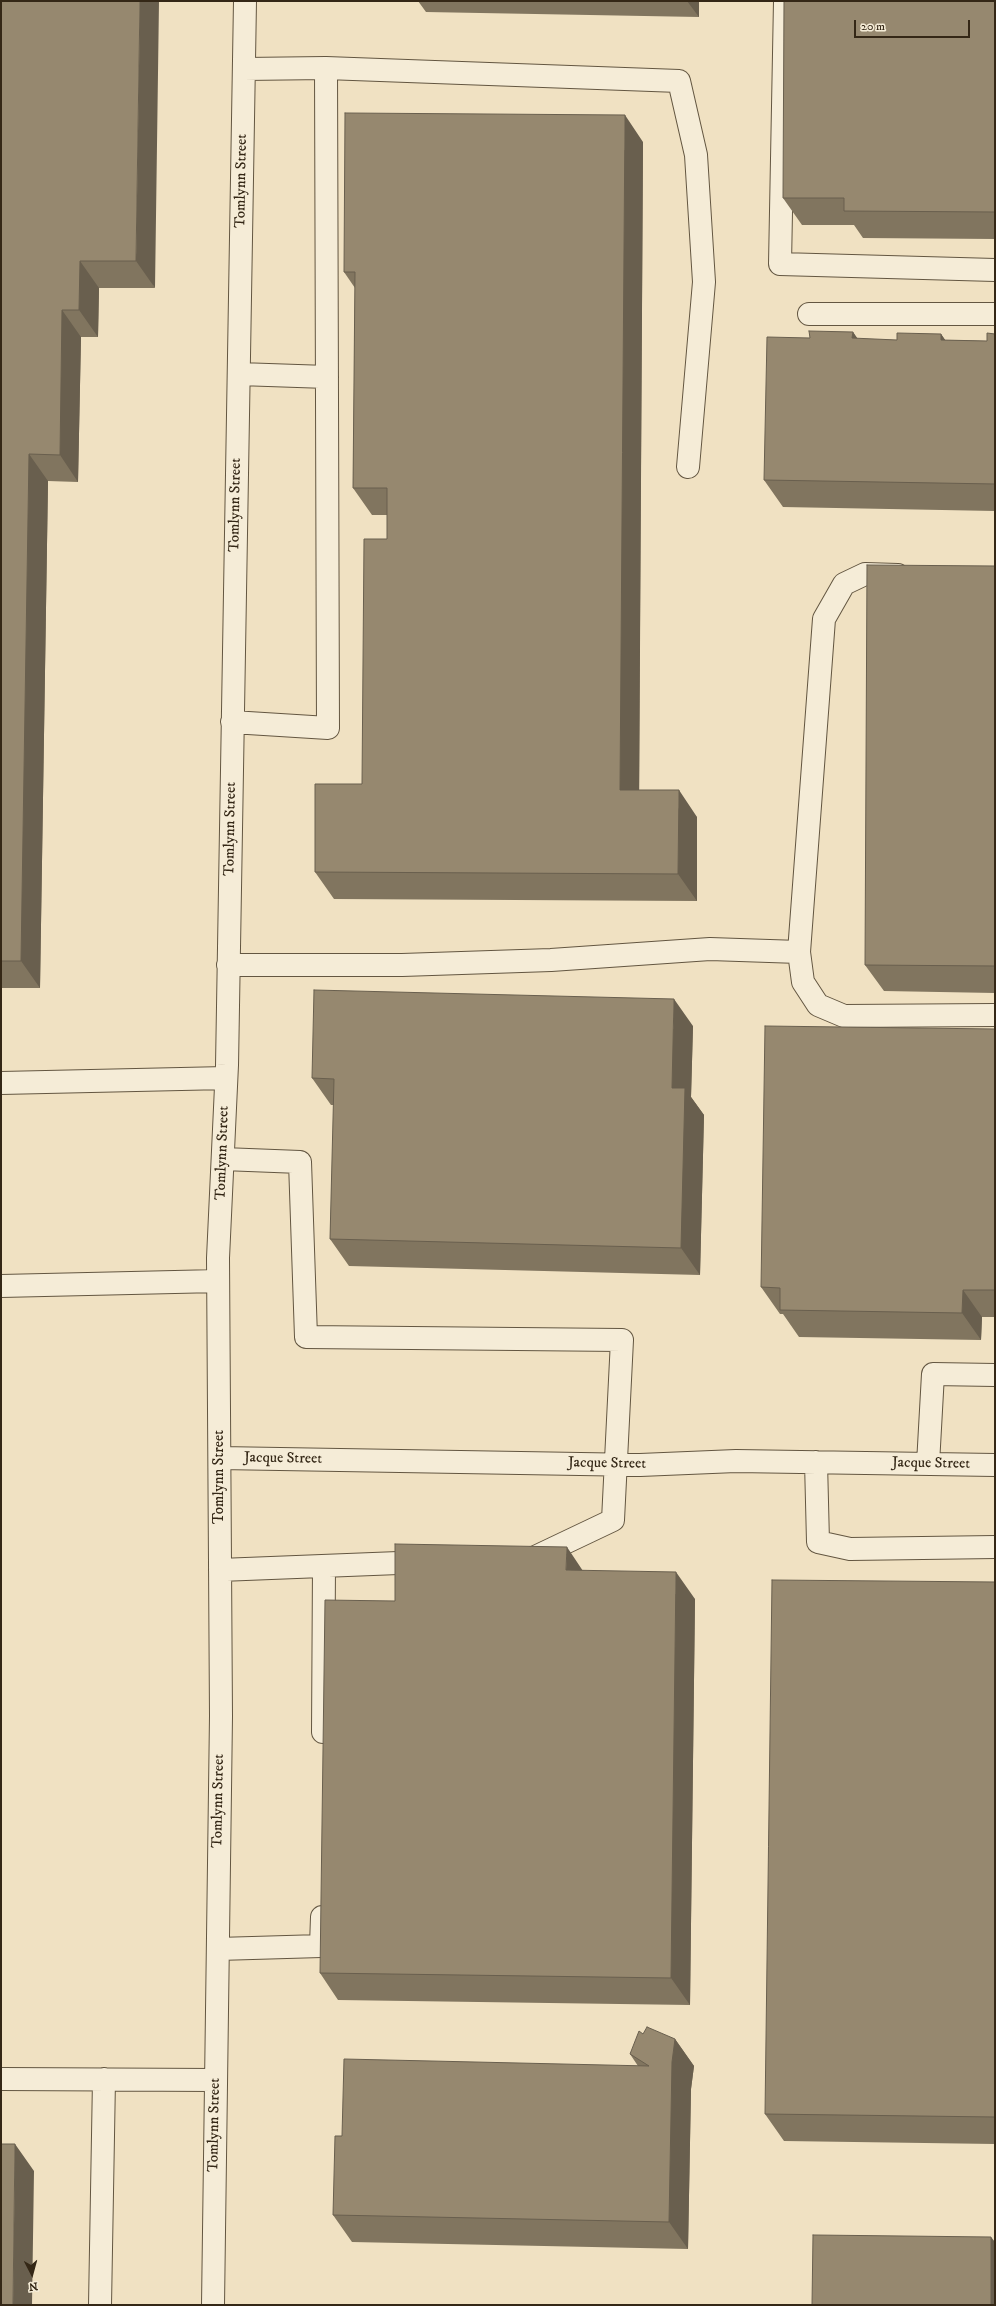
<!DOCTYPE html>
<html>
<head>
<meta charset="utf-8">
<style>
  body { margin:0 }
  #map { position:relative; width:996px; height:2306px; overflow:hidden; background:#f0e1c2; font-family:"IM FELL DW Pica",serif }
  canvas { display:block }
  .frame { position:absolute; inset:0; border:2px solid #342716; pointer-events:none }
  .north { position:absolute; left:12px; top:2254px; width:40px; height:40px; -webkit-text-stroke:3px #f5ecd7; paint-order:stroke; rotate:174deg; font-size:11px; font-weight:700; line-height:16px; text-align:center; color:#342716 }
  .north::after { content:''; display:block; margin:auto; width:14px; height:18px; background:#342716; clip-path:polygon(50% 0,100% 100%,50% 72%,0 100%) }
  .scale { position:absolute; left:854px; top:20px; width:116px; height:18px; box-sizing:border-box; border:2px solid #342716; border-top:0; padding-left:5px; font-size:12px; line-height:14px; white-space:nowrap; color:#342716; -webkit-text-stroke:3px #f5ecd7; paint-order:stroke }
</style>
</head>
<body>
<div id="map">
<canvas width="996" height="2306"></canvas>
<div class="frame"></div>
<div class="north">N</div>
<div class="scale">20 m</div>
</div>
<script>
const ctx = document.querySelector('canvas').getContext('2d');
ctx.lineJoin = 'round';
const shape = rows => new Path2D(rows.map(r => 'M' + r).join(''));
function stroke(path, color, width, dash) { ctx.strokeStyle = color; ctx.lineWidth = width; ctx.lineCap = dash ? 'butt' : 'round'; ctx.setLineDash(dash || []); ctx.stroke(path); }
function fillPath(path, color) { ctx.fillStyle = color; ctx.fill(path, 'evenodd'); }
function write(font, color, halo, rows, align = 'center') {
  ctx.font = font + ' "IM FELL DW Pica",serif'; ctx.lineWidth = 3; ctx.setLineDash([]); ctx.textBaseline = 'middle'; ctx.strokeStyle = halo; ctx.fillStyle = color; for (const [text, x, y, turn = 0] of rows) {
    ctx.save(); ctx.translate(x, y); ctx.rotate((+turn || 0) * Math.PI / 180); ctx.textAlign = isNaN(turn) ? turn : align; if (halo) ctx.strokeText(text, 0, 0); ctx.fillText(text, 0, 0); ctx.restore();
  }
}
const minor = shape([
  [785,1,780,264,995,270],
  [326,68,679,81,696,155,704,282,688,467],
  [809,314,995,314],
  [239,374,327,377],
  [232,722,328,728,326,68,244,69],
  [799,952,803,982,818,1005,844,1016,995,1015],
  [228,965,402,965,551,960,710,949,799,952,824,619,844,584,865,574,898,575],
  [1,1083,226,1078],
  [223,1159,300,1162,306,1337,622,1340,613,1520,531,1559],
  [1,1286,218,1281],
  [220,1458,640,1465,736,1461,995,1465],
  [816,1462,818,1542,850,1549,995,1547],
  [928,1464,933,1374,995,1375],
  [220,1570,424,1562],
  [323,1732,324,1566],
  [218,1949,321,1946,322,1917],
  [1,2079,216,2080],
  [100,2305,104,2079],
  [213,2305,221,1716,218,1258,227,1065,245,1]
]);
stroke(minor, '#635641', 24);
stroke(minor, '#f5ecd7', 22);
fillPath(shape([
  [1,1,155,288,99,288,98,337,81,337,78,482,48,481,40,988,1,988],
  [418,1,699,1,699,17,426,12],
  [995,1,995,239,863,238,854,225,802,225,783,198],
  [643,142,639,790,697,817,697,901,334,899,315,872,362,784,387,539,387,515,372,515,353,488,355,288,344,272],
  [853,332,857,339,897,340,941,334,945,340,987,341,995,334,995,511,783,507,764,480,810,338],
  [995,566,995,993,884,991,865,965],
  [693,1026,691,1097,704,1115,700,1275,349,1266,330,1239,334,1105,331,1105,312,1078],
  [995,1029,995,1317,982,1317,981,1340,799,1337,783,1314,780,1314,761,1287],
  [583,1570,695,1599,690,2005,338,2000,320,1973,395,1601],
  [995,1582,995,2144,784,2141,765,2114],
  [675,2039,694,2066,691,2089,688,2249,352,2242,333,2215,342,2136,638,2066,630,2054]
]), '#81755f');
fillPath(shape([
  [140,1,159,1,155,288,136,261],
  [687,1,699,1,699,17],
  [625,115,643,142,639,817,620,790],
  [80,261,99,288,98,337,79,310],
  [62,310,81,337,78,482,60,455],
  [853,332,872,359,852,338],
  [941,334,960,361,941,340],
  [29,454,48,481,40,988,21,961],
  [679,790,697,817,697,901,678,874],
  [674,999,693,1026,691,1097,704,1115,700,1275,681,1248,672,1088],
  [963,1290,982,1317,981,1340,962,1313],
  [567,1547,585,1574,566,1570],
  [676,1572,695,1599,690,2005,671,1978],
  [675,2039,694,2066,691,2089,688,2249,669,2222,672,2062],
  [15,2144,34,2171,32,2305,13,2305],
  [991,2237,995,2242,995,2305,991,2305]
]), '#695f4e');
const building = shape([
  [1,1,140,1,136,261,80,261,79,310,62,310,60,455,29,454,21,961,1,961,1,1],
  [784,1,995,1,995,212,844,211,844,198,783,198,784,1],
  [345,113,625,115,620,790,679,790,678,874,315,872,315,784,362,784,364,539,387,539,387,488,353,488,355,272,344,272,345,113],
  [809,331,853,332,852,338,897,340,897,333,941,334,941,340,987,341,987,333,995,334,995,484,764,480,767,337,810,338,809,331],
  [867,565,995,566,995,966,865,965,867,565],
  [314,990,674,999,672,1088,685,1088,681,1248,330,1239,334,1079,312,1078,314,990],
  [765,1026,995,1029,995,1290,963,1290,962,1313,780,1310,780,1288,761,1287,765,1026],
  [395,1544,567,1547,566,1570,676,1572,671,1978,320,1973,325,1600,395,1601,395,1544],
  [772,1580,995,1582,995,2117,765,2114,772,1580],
  [647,2027,675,2039,672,2062,669,2222,333,2215,335,2136,342,2136,344,2059,649,2066,630,2054,639,2031,643,2034,647,2027],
  [1,2144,15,2144,13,2305,1,2305,1,2144],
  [813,2235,991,2237,991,2305,812,2305,813,2235]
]);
fillPath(building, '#96886f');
stroke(building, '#695f4e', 1);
write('15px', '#342716', '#f5ecd7', [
  ["Tomlynn Street",242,181,-89],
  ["Tomlynn Street",236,505,-89],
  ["Tomlynn Street",231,829,-89],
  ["Tomlynn Street",223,1153,-88],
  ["Jacque Street",283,1459,1],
  ["Jacque Street",607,1464,1],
  ["Jacque Street",931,1464,1],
  ["Tomlynn Street",220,1477,-90],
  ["Tomlynn Street",219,1801,-89],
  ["Tomlynn Street",215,2125,-89]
]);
</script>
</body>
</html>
